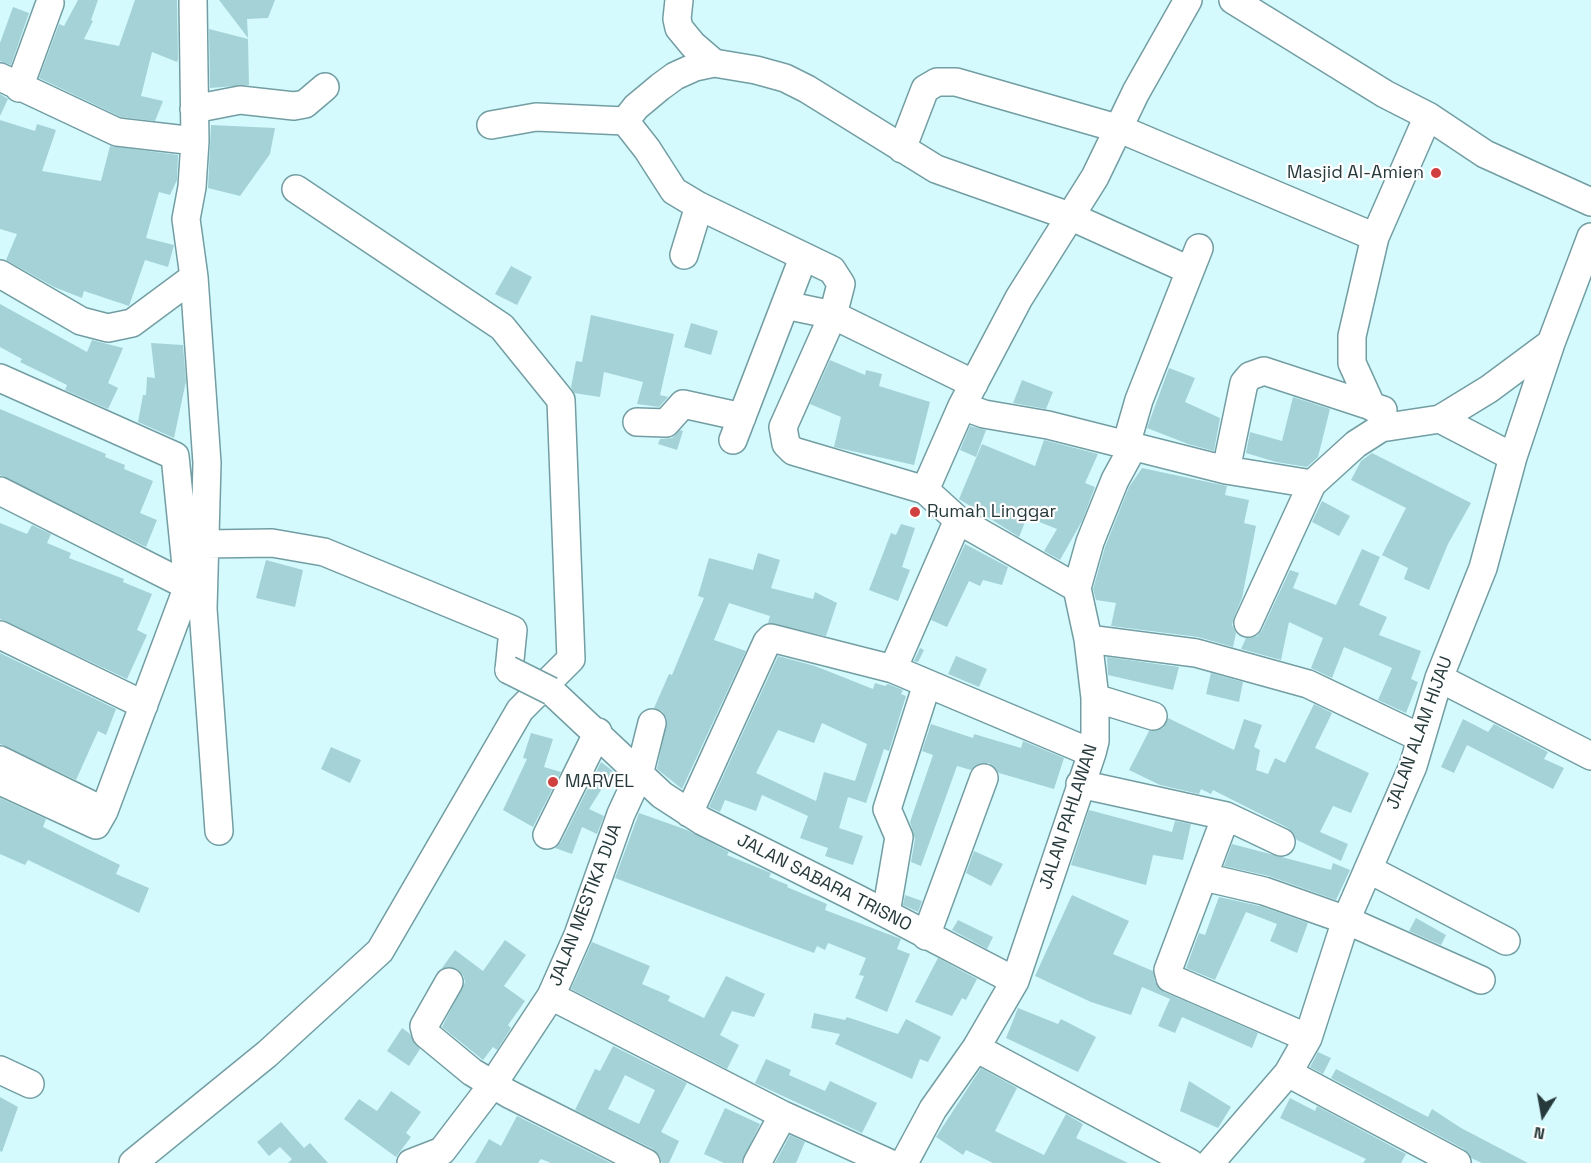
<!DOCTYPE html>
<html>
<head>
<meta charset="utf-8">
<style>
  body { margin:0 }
  #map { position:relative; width:1591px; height:1163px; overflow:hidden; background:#d4fafe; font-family:"Space Grotesk",sans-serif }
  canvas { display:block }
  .north { position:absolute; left:1513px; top:1085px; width:60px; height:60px; -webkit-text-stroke:4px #fff; paint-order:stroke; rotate:191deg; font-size:16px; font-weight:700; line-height:24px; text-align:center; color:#26393b }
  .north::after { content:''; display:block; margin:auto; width:21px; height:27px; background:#26393b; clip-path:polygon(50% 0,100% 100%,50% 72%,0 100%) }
</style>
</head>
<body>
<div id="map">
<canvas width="1591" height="1163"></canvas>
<div class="north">N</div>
</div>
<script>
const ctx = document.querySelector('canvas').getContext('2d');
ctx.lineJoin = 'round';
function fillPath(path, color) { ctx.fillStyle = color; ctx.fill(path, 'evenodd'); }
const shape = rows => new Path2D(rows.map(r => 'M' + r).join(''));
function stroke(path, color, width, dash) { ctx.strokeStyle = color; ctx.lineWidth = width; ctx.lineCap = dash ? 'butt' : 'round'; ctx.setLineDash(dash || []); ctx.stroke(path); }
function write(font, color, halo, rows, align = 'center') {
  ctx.font = font + ' "Space Grotesk",sans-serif'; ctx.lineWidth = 4.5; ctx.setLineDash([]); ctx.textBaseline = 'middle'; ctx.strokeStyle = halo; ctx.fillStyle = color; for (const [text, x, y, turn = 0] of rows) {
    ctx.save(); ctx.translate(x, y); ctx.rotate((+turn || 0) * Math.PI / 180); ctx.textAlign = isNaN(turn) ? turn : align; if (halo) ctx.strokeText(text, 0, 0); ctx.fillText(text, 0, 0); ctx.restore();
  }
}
fillPath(shape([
  [78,0,98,0,91,20,93,21,84,39,119,46,135,0,177,0,178,59,177,62,152,52,141,96,163,101,155,121,121,117,39,78,59,24,64,26],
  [219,0,275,0,268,18,247,19,248,38],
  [13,7,29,13,11,65,0,61,0,43],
  [209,29,248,39,249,85,210,88],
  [0,94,8,99,0,116],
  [0,120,35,131,37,124,56,130,42,171,101,181,110,146,178,155,177,180,170,195,159,192,146,238,174,245,168,267,145,260,129,306,84,291,82,298,54,287,6,260,17,234,0,229],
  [211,125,275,128,270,154,240,196,208,188],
  [511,266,532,277,517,305,495,294],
  [0,304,87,352,92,340,123,348,108,383,118,388,108,409,65,390,67,385,20,362,22,359,0,347],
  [591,315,674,334,660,395,668,397,659,407,637,404,643,382,604,372,600,397,574,393,571,387,576,361,582,362],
  [691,323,718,331,711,355,684,347],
  [151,343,183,345,186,381,174,438,138,422,143,395,146,395,147,377,155,378],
  [830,360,865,375,866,370,882,374,879,386,930,402,914,465,834,447,841,417,810,404],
  [1169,368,1195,378,1185,402,1220,418,1214,451,1188,444,1147,428],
  [1022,380,1053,392,1046,409,1013,403],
  [1293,397,1330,409,1318,457,1307,467,1276,462,1246,453,1250,432,1282,441],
  [0,409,106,454,105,457,125,465,124,469,153,481,140,513,157,520,146,547,0,475],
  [970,426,986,430,976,457,960,450],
  [680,430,683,431,677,450,658,444,660,439,672,438],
  [1044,440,1098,454,1085,483,1095,487,1082,521,1060,560,1044,551,1057,529,1027,517,1019,537,959,499,982,444,1035,466],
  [1372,453,1471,503,1448,544,1429,590,1404,579,1408,568,1382,555,1406,508,1351,480,1361,461],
  [1142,468,1227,486,1225,495,1249,500,1244,523,1256,526,1242,598,1234,617,1232,625,1236,633,1233,647,1198,637,1111,626,1116,603,1096,600,1093,589,1105,547,1129,487],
  [1322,501,1350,516,1339,536,1312,522],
  [0,523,27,534,32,525,51,534,47,543,71,553,69,558,124,579,123,582,152,594,137,630,147,635,127,679,0,619],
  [901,524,915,528,902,567,910,570,898,601,869,590,891,533,896,535],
  [965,544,1008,567,1002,585,983,580,980,586,969,581,947,627,931,620],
  [1362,549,1380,557,1359,605,1387,617,1379,635,1421,651,1411,679,1418,682,1406,713,1378,700,1392,668,1344,647,1332,678,1311,668,1323,638,1289,622,1281,660,1241,649,1246,638,1257,636,1262,630,1290,570,1299,573,1293,588,1336,605],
  [758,553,780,560,771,588,813,599,815,592,837,603,826,636,768,623,770,616,729,603,714,640,746,651,682,789,657,769,667,719,662,711,654,708,669,674,672,675,704,598,698,596,709,558,753,570],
  [266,560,303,570,295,607,256,598],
  [920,648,924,650,918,662,914,661],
  [0,653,116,709,106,735,98,731,76,780,0,744],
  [778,656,815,666,873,689,875,683,885,686,888,684,903,690,901,694,906,696,889,751,884,749,866,803,848,797,839,828,863,836,853,865,825,856,828,848,800,838,808,816,762,795,756,811,725,800,720,812,709,807],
  [822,723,867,744,855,781,824,772,816,801,756,773,778,730,814,743],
  [956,656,987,669,979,687,948,674],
  [1107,657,1179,667,1173,690,1108,675],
  [1211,673,1243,682,1239,702,1206,694],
  [1314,704,1332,713,1315,748,1369,773,1351,813,1333,806,1320,832,1348,844,1341,861,1297,840,1288,828,1213,790,1211,794,1201,789,1199,794,1160,785,1129,770,1149,731,1163,728,1168,718,1234,750,1244,719,1262,725,1254,747,1260,750,1256,770,1268,774,1275,758,1285,763],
  [1463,719,1488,732,1494,724,1548,752,1544,759,1564,768,1553,789,1467,745,1454,773,1441,767],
  [931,724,973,738,974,734,1021,748,1023,741,1064,758,1054,789,999,773,989,763,981,763,971,770,957,766,921,866,911,862,915,839,910,822,933,755,922,751],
  [531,733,553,739,544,767,561,772,533,827,503,810,527,759,523,758],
  [331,747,361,760,350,783,321,769],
  [601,762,613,771,589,809,604,816,597,834,582,827,572,854,555,848,561,842],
  [0,798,46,819,43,827,120,865,116,874,149,888,139,913,28,860,25,865,0,854],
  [1089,810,1172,832,1175,821,1191,824,1183,860,1153,855,1146,885,1071,865],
  [639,813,687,830,729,852,727,855,771,873,769,877,788,885,787,887,827,904,825,910,901,939,897,949,910,954,887,1012,855,998,864,976,859,975,866,958,828,943,825,950,817,946,814,953,615,878],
  [1232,844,1331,870,1333,863,1350,870,1336,900,1269,876,1224,866],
  [974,851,1003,864,991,886,966,873],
  [905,895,922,901,918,912,903,905],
  [1072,895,1129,921,1113,954,1153,971,1155,982,1164,992,1258,1033,1252,1048,1182,1017,1175,1033,1158,1026,1170,999,1142,987,1131,1015,1091,1002,1035,976],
  [1219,897,1260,906,1308,923,1297,953,1270,941,1277,924,1246,912,1215,980,1186,968,1199,933,1205,935],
  [1416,918,1446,935,1441,945,1409,931],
  [958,920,993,937,987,949,952,930],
  [505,940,526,955,504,986,525,1001,508,1025,511,1028,497,1050,493,1047,483,1060,442,1027,465,982,463,975,457,969,442,968,455,950,483,971],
  [592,942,650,966,642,984,670,996,668,1001,704,1018,726,976,765,994,754,1017,732,1011,720,1035,739,1045,727,1069,571,989],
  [938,958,977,979,966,1000,962,998,952,1016,915,1002],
  [1018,1008,1058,1024,1061,1019,1096,1037,1078,1072,1006,1038],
  [814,1013,845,1020,847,1017,898,1034,906,1019,941,1037,928,1062,920,1059,912,1079,835,1044,840,1034,811,1028],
  [402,1028,409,1033,420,1049,409,1066,387,1051],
  [613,1046,687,1083,661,1132,679,1141,669,1163,662,1163,659,1155,653,1149,575,1110,595,1069,600,1071],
  [625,1075,655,1090,639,1124,608,1109],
  [1318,1052,1331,1058,1323,1074,1310,1067],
  [766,1059,791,1070,789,1075,825,1091,830,1081,877,1103,862,1133,755,1083],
  [981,1068,1017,1088,995,1131,1044,1155,1066,1114,1083,1124,1076,1138,1128,1163,993,1163,966,1150,963,1155,936,1137],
  [1336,1069,1428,1117,1432,1109,1461,1128,1528,1163,1482,1163,1471,1158,1464,1149,1331,1078],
  [1189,1081,1231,1107,1218,1128,1180,1111],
  [391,1091,421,1112,406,1133,411,1137,396,1157,344,1119,359,1099,377,1111],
  [0,1097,18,1107,2,1152,0,1151],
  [1290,1098,1315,1111,1317,1106,1406,1154,1401,1163,1363,1163,1366,1159,1280,1118],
  [725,1108,760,1124,741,1163,724,1163,704,1154],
  [517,1116,611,1163,551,1163,541,1159,538,1163,475,1163,489,1139,501,1146],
  [281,1122,304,1148,310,1143,328,1163,288,1163,292,1159,280,1147,269,1156,257,1142],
  [790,1135,805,1142,796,1163,775,1163]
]), '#a4d2d7');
const minor = shape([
  [193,0,195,141,192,187,186,219,194,277,207,463,203,609,219,831],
  [679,0,677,19,679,28,693,45,714,63],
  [1233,0,1385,94,1428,116,1485,154,1591,202],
  [0,77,117,132,195,141],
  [19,88,50,3],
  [194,109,240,100,294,106,305,104,325,87],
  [625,121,636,107,660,87,675,76,695,67,714,63,756,70,785,78,807,89,936,169,1072,217,1189,270],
  [491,125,536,117,625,121,647,149,674,191,699,206,832,270,841,284,833,315,974,384],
  [902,149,925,89,937,82,956,82,1120,129,1375,237],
  [684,255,699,206],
  [0,274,81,321,108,328,132,323,194,277],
  [785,305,833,315,783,427,786,444,793,451,925,490,958,520,1077,588],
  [0,378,175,456,188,586],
  [962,406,984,414,1048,425,1226,470,1312,484,1356,444,1381,428,1440,419,1489,389,1551,343,1591,237],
  [1372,407,1352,363,1352,336,1375,237,1428,116],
  [1440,419,1513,457],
  [637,422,666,423,683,404,742,417],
  [733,440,803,258],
  [1126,445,1139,400,1199,248],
  [1226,470,1244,383,1250,376,1264,371,1383,410],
  [925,490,962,406,1019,298,1095,177,1136,92,1188,0],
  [0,491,188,586,104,811,96,825,0,781],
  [206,544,272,543,324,552,499,624,513,630,509,670],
  [1248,623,1312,484],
  [0,635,144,705],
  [1088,639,1196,653,1308,684,1421,738],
  [893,669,958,520],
  [1439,678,1591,756],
  [551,691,662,795,702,821,858,899,1015,981],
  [1095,698,1153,716],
  [0,760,104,811],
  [1080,784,1226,816,1281,842],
  [689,813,767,642,771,638,893,669,1092,753],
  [1226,816,1168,970,1170,978,1308,1038],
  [547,835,598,732],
  [1370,870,1506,941],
  [1204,877,1264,891,1346,920,1481,980],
  [886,913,899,837,887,809,927,684],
  [926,936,984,778],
  [449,982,424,1026,426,1034,472,1072,509,1094,646,1163],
  [551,996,783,1115,889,1163],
  [976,1048,1190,1163],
  [0,1070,30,1084],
  [1288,1073,1457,1163],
  [133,1163,267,1054,380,951,520,710,571,659,561,400,502,327,296,189],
  [411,1163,442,1151,493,1084,551,996,578,935,621,814,639,775,652,723],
  [757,1163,783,1115],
  [904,1163,933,1109,976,1048,1015,981,1092,753,1095,741,1095,698,1088,639,1077,588,1090,542,1115,480,1133,447],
  [1210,1163,1288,1073,1308,1038,1346,920,1413,766,1439,678,1483,568,1513,457,1551,343]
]);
stroke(minor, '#729ea3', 30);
stroke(minor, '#fff', 27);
const minorBridge = shape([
  [509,670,551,691]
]);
stroke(minorBridge, '#729ea3', 30, []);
stroke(minorBridge, '#fff', 27);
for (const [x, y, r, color] of [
  [1436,173,6,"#cf403f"],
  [915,512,6,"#cf403f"],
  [553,782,6,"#cf403f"]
]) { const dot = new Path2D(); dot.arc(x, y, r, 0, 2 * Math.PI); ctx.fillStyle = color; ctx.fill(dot); stroke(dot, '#fff', 2); }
write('18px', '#26393b', '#fff', [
  ["Masjid Al-Amien",1424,173,"right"],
  ["Rumah Linggar",927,512],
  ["MARVEL",565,782]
], 'left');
write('18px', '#26393b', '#fff', [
  ["JALAN ALAM HIJAU",1420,733,-70],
  ["JALAN PAHLAWAN",1069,817,-72],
  ["JALAN SABARA TRISNO",824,883,27],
  ["JALAN MESTIKA DUA",586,905,-69]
]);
</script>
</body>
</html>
